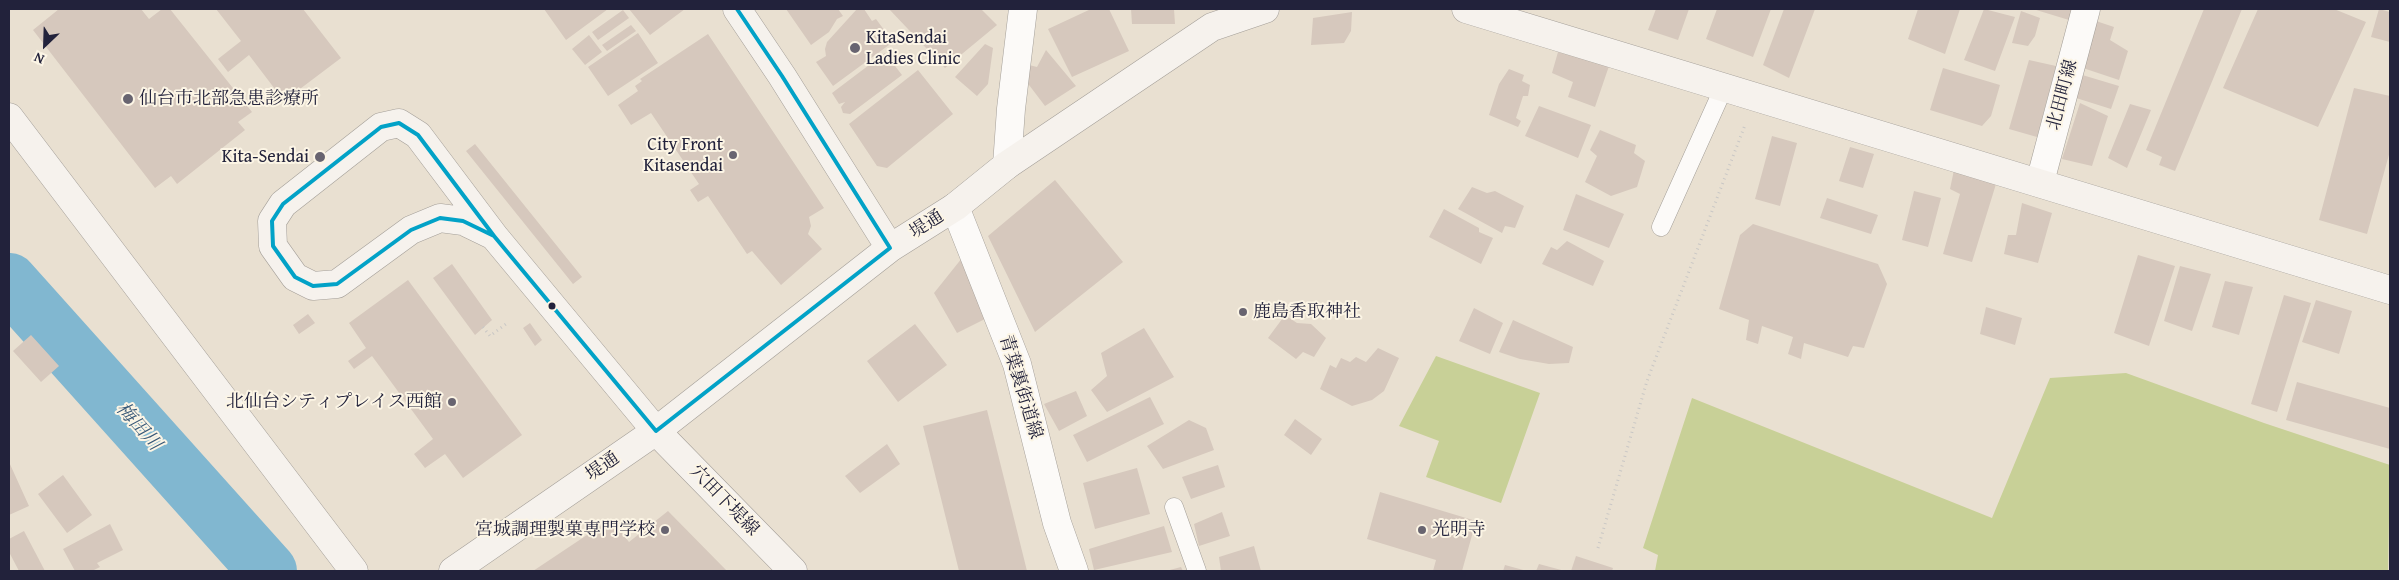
<!DOCTYPE html>
<html>
<head>
<meta charset="utf-8">
<style>
  body { margin:0 }
  #map { position:relative; width:2399px; height:580px; overflow:hidden; background:#e9e0d1; font-family:"Gentium Book Plus",serif }
  canvas { display:block }
  .frame { position:absolute; inset:0; border:10px solid #22223b; pointer-events:none }
  .north { position:absolute; left:20px; top:20px; width:50px; height:50px; -webkit-text-stroke:4px #fcf5e5; paint-order:stroke; rotate:204deg; font-size:14px; font-weight:700; line-height:20px; text-align:center; color:#22223b }
  .north::after { content:''; display:block; margin:auto; width:18px; height:22px; background:#22223b; clip-path:polygon(50% 0,100% 100%,50% 72%,0 100%) }
</style>
</head>
<body>
<div id="map">
<canvas width="2399" height="580"></canvas>
<div class="frame"></div>
<div class="north">N</div>
</div>
<script>
const ctx = document.querySelector('canvas').getContext('2d');
ctx.lineJoin = 'round';
function fillPath(path, color) { ctx.fillStyle = color; ctx.fill(path, 'evenodd'); }
const shape = rows => new Path2D(rows.map(r => 'M' + r).join(''));
function stroke(path, color, width, dash) { ctx.strokeStyle = color; ctx.lineWidth = width; ctx.lineCap = dash ? 'butt' : 'round'; ctx.setLineDash(dash || []); ctx.stroke(path); }
function write(font, color, halo, rows, align = 'center') {
  ctx.font = font + ' "Gentium Book Plus","Noto Serif JP",serif'; ctx.lineWidth = 4; ctx.setLineDash([]); ctx.textBaseline = 'middle'; ctx.strokeStyle = halo; ctx.fillStyle = color; for (const [text, x, y, turn = 0] of rows) {
    ctx.save(); ctx.translate(x, y); ctx.rotate((+turn || 0) * Math.PI / 180); ctx.textAlign = isNaN(turn) ? turn : align; if (halo) ctx.strokeText(text, 0, 0); ctx.fillText(text, 0, 0); ctx.restore();
  }
}
fillPath(shape([
  [1436,356,1540,393,1501,503,1426,477,1439,441,1399,426],
  [2126,373,2264,423,2390,465,2388,571,1655,571,1658,555,1643,548,1692,398,1992,518,2050,378]
]), '#c8d097');
stroke(shape([
  [9,282,268,571]
]), '#81b7d0', 58);
fillPath(shape([
  [59,9,141,9,149,19,162,9,170,9,252,112,238,122,245,130,177,184,171,176,155,188,33,30],
  [216,9,303,9,341,58,284,101,249,55,228,72,218,59,241,41],
  [544,9,608,9,566,40],
  [629,9,685,9,650,35],
  [786,9,838,9,843,16,837,19,829,32,811,45],
  [857,9,864,9,872,21,876,19,893,42,833,86,816,62,826,56,825,49,827,42],
  [889,9,981,9,997,25,945,68],
  [1091,9,1109,9,1129,51,1072,77,1048,29],
  [1131,9,1174,9,1175,24,1132,24],
  [1656,9,1689,9,1678,40,1648,30],
  [1717,9,1771,9,1753,57,1706,39],
  [1784,9,1815,9,1789,78,1763,65],
  [1918,9,1960,9,1945,54,1908,39],
  [1984,9,2015,17,1995,71,1964,60],
  [2033,9,2072,9,2069,20],
  [2204,9,2242,9,2175,171,2159,165,2162,157,2146,150],
  [2258,9,2334,9,2366,22,2318,127,2223,88],
  [2379,9,2390,12,2390,42,2371,37],
  [623,10,629,18,598,40,592,32],
  [2021,11,2040,18,2035,36,2028,46,2012,43],
  [1352,12,1351,31,1344,43,1311,45,1313,18],
  [2096,21,2114,27,2110,40,2128,51,2119,80,2083,68],
  [631,25,636,31,607,51,602,45],
  [638,33,658,63,608,96,588,67],
  [708,34,824,208,809,217,811,226,808,234,822,249,781,285,752,251,747,254,708,196,698,202,690,190,699,184,651,113,631,125,618,105,638,91,635,86,642,81,640,79],
  [589,35,602,52,585,65,572,49],
  [985,44,993,48,988,84,977,96,955,77],
  [1046,50,1076,86,1045,106,1026,81,1029,65,1037,67],
  [1558,52,1609,66,1595,107,1568,97,1573,82,1552,73],
  [885,53,902,75,850,114,843,113,841,107,845,102,839,104,832,93],
  [2029,60,2056,66,2037,137,2009,129],
  [1943,68,2000,85,1991,116,1982,126,1930,110],
  [1509,69,1524,75,1522,81,1530,85,1528,96,1523,96,1516,118,1521,121,1518,127,1489,115,1499,84],
  [918,70,953,114,887,168,877,166,849,124],
  [2079,74,2119,86,2111,109,2073,97],
  [2354,88,2390,96,2390,151,2367,234,2319,220],
  [2080,103,2108,116,2092,166,2062,159],
  [2130,104,2151,110,2127,168,2108,158],
  [1539,106,1591,125,1578,158,1525,136],
  [1600,130,1636,145,1634,153,1645,161,1637,187,1611,196,1585,182,1597,156,1590,150],
  [1772,136,1797,143,1780,206,1755,199],
  [475,144,582,277,573,284,466,151],
  [1850,147,1874,154,1863,188,1839,181],
  [1954,170,1996,184,1972,262,1943,254,1960,194,1950,189],
  [1055,180,1123,262,1035,332,988,236],
  [1472,187,1487,193,1495,191,1524,206,1515,228,1505,226,1502,233,1458,209],
  [1914,191,1941,198,1928,247,1902,240],
  [1576,194,1624,214,1609,248,1563,230],
  [1827,198,1878,215,1871,234,1820,218],
  [2022,203,2052,213,2038,263,2004,254,2008,235,2016,235],
  [1444,209,1479,228,1479,232,1493,238,1481,264,1429,237],
  [1753,224,1878,264,1887,284,1864,348,1853,346,1848,357,1804,343,1801,359,1788,354,1793,337,1762,326,1758,344,1746,340,1749,320,1719,309,1740,235],
  [1567,241,1604,261,1593,286,1542,264,1551,247,1557,250],
  [2138,255,2175,266,2149,346,2114,333],
  [962,258,985,319,957,333,934,293],
  [452,264,492,320,475,335,433,278],
  [2180,266,2211,274,2192,331,2164,321],
  [408,280,522,435,463,478,445,454,425,468,414,454,433,439,372,356,354,369,348,361,366,348,349,323],
  [2225,281,2253,287,2239,335,2212,327],
  [2284,295,2311,303,2277,412,2251,404],
  [2316,300,2352,311,2339,354,2302,342],
  [1986,307,2022,318,2015,345,1980,334],
  [1474,308,1503,323,1490,354,1459,341],
  [308,314,315,323,299,334,293,325],
  [1285,315,1297,323,1311,324,1326,338,1314,357,1303,352,1296,359,1268,338],
  [1513,320,1573,347,1569,363,1549,364,1520,359,1499,352],
  [530,323,542,340,535,346,523,328],
  [915,324,947,365,898,402,867,361],
  [1144,328,1174,377,1107,412,1091,390,1107,376,1101,353],
  [31,335,59,366,41,382,13,351],
  [1378,348,1399,358,1384,391,1372,400,1352,406,1320,389,1330,365,1336,368,1341,358,1350,362,1356,357,1366,362],
  [2297,382,2390,408,2390,449,2286,420],
  [1076,391,1087,416,1059,431,1044,404],
  [1150,397,1164,424,1087,462,1073,435],
  [987,410,1027,571,959,571,923,426],
  [1295,419,1322,439,1311,455,1284,435],
  [1189,420,1206,428,1214,450,1163,469,1147,446],
  [887,444,900,464,860,493,845,476],
  [9,462,29,506,9,515],
  [1218,465,1225,487,1191,499,1182,477],
  [1137,468,1150,514,1095,529,1083,483],
  [63,475,92,515,67,533,38,494],
  [1380,492,1476,521,1462,571,1433,571,1436,560,1367,539],
  [668,511,727,571,533,571,611,519,629,542],
  [1222,512,1230,536,1199,546,1194,524],
  [110,524,123,550,97,563,100,567,92,571,75,571,63,549],
  [1164,526,1172,552,1094,570,1089,549],
  [24,531,45,571,19,571,9,552,9,539],
  [1254,546,1261,571,1221,571,1219,557],
  [1576,556,1613,568,1612,571,1571,571],
  [1539,564,1565,571,1536,571],
  [1505,565,1527,571,1503,571],
  [1181,567,1183,571,1166,571]
]), '#d6c8bd');
const lane = shape([
  [1661,227,1724,87],
  [1174,507,1197,571]
]);
const street = shape([
  [1007,165,1011,109,1023,9],
  [2040,182,2086,9],
  [955,207,1017,364,1057,523,1074,571]
]);
const secondary = shape([
  [737,9,782,76,890,248],
  [1466,9,2390,290],
  [9,117,354,571],
  [494,236,463,221,440,218,411,230,337,284,313,286,295,277,273,246,272,221,283,204,381,127,399,123,418,135,494,236,656,431,793,571],
  [453,571,656,431,890,248,955,207,1007,165,1212,27,1265,9]
]);
stroke(lane, '#a39e98', 19);
stroke(street, '#a39e98', 29);
stroke(secondary, '#a39e98', 29);
stroke(shape([
  [483,327,490,336,506,324],
  [1598,548,1647,381,1745,125]
]), '#c9c7c5', 3, [1, 4]);
stroke(lane, '#fcfaf8', 18);
stroke(street, '#fcfaf8', 28);
stroke(secondary, '#f6f2ed', 28);
stroke(shape([
  [399,123,418,135,494,236,463,221,440,218,411,230,337,284,313,286,295,277,273,246,272,221,283,204,381,127,399,123],
  [494,236,656,431,890,248,782,76,737,9]
]), '#02a2c7', 4);
for (const [x, y, r, color] of [
  [855,48,6,"#686470"],
  [128,99,6,"#686470"],
  [733,155,5,"#686470"],
  [320,157,6,"#686470"],
  [552,306,4.5,"#22223b"],
  [1243,312,5,"#686470"],
  [452,402,5,"#686470"],
  [665,530,5,"#686470"],
  [1422,530,5,"#686470"]
]) { const dot = new Path2D(); dot.arc(x, y, r, 0, 2 * Math.PI); ctx.fillStyle = color; ctx.fill(dot); stroke(dot, '#fcf5e5', 2); }
write('18px', '#22223b', '#fcf5e5', [
  ["KitaSendai",866,38],
  ["Ladies Clinic",866,59],
  ["仙台市北部急患診療所",139,99],
  ["City Front",723,145,"right"],
  ["Kitasendai",723,166,"right"],
  ["Kita-Sendai",309,157,"right"],
  ["鹿島香取神社",1253,312],
  ["北仙台シティプレイス西館",442,402,"right"],
  ["宮城調理製菓専門学校",655,530,"right"],
  ["光明寺",1432,530]
], 'left');
write('18px', '#22223b', '#fcf5e5', [
  ["北田町線",2063,95,-75],
  ["堤通",927,225,-33],
  ["青葉裏街道線",1020,387,73],
  ["堤通",603,467,-35],
  ["穴田下堤線",724,501,46]
]);
write('italic 19px', '#365777', '#fcf5e5', [
  ["梅田川",138,427,48]
]);
</script>
</body>
</html>
